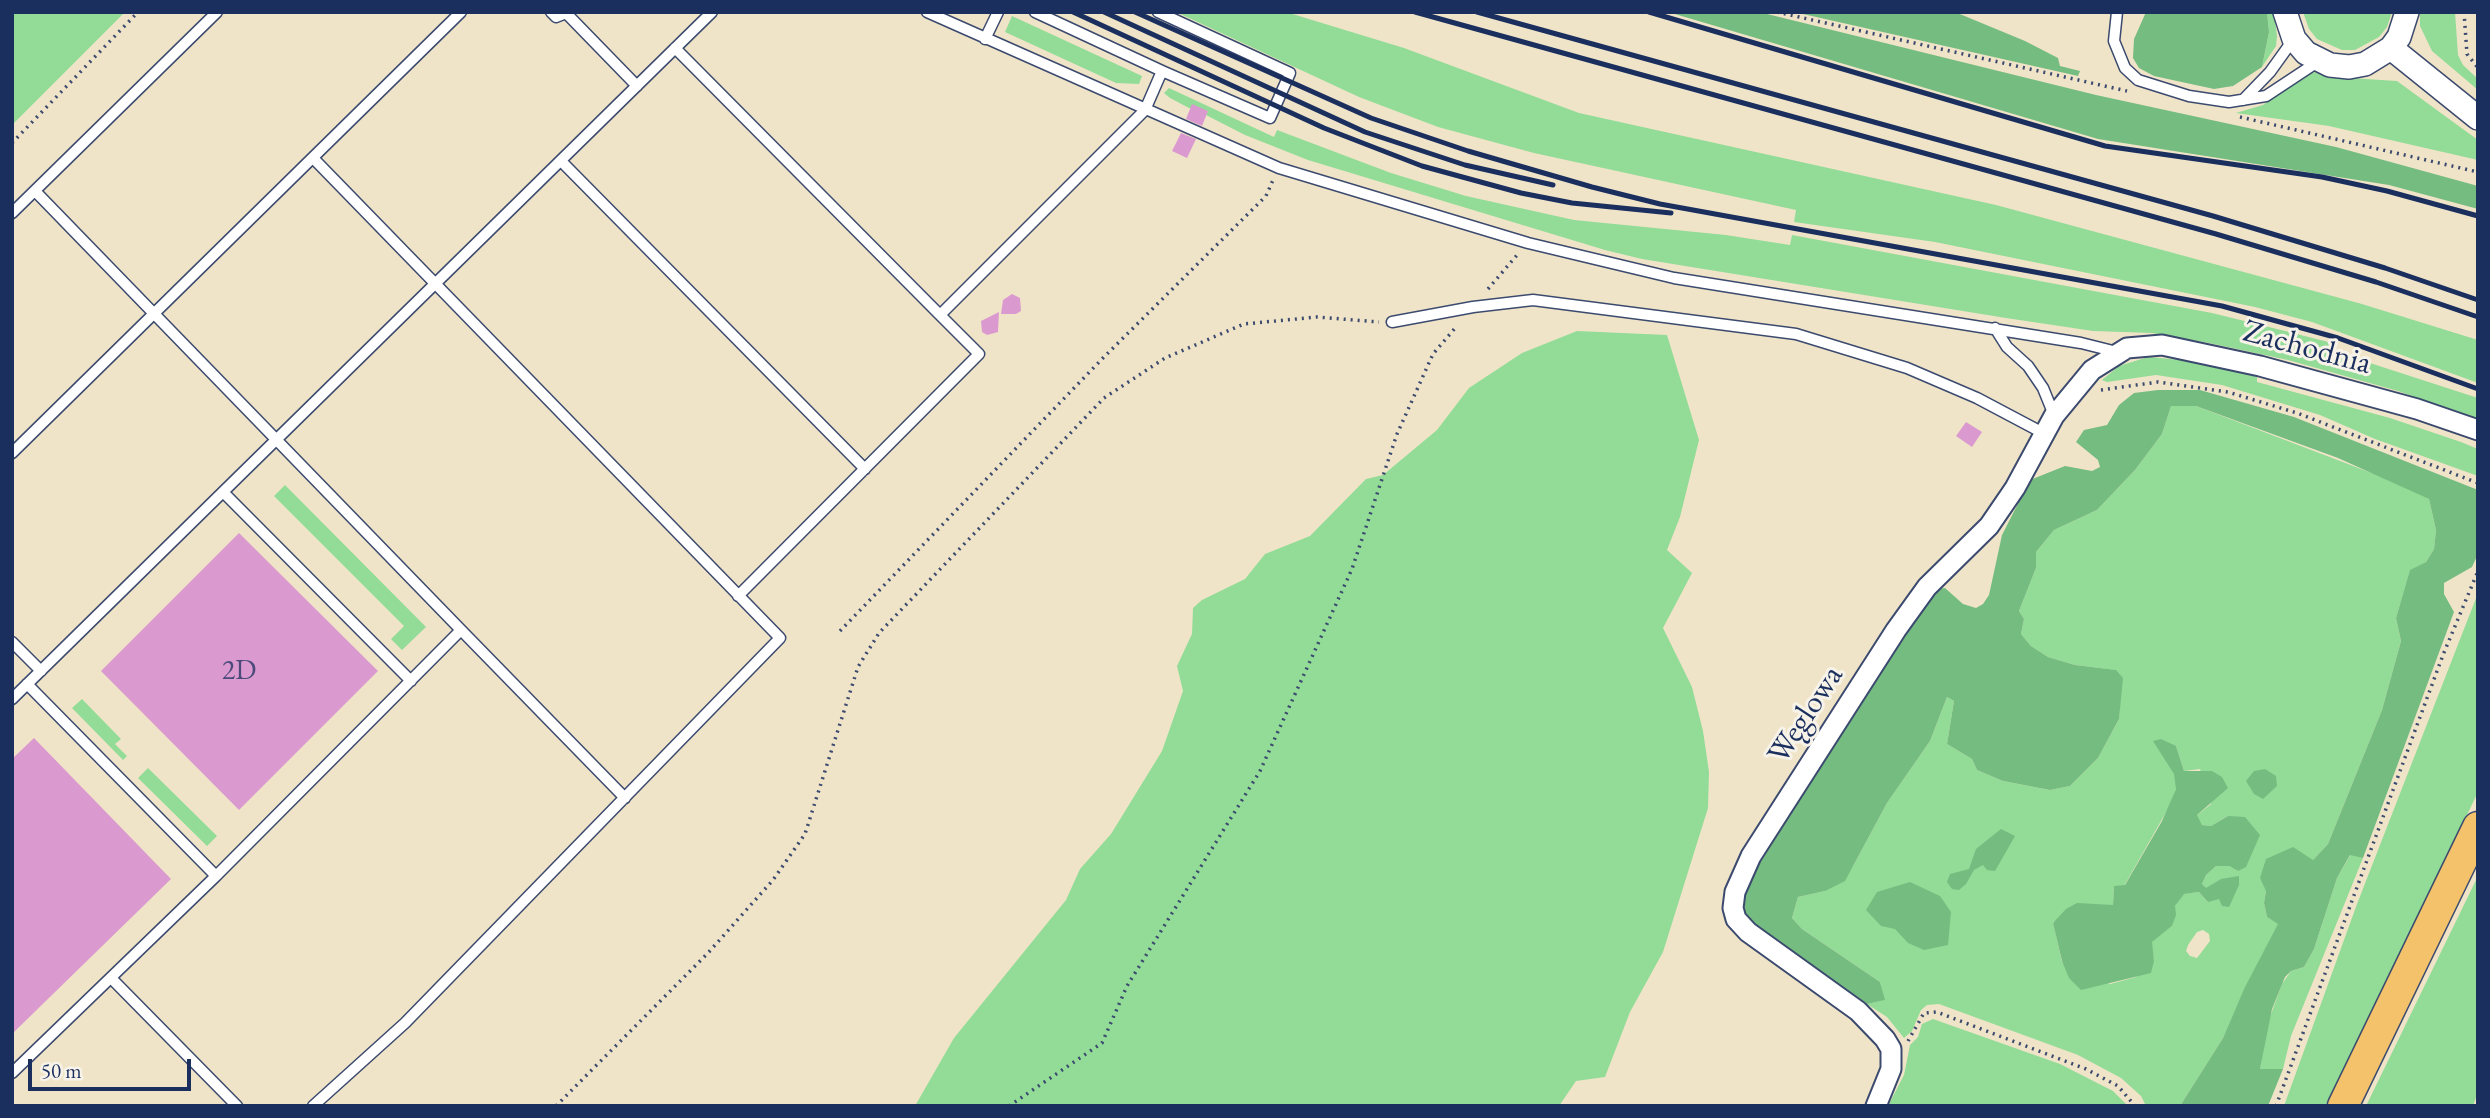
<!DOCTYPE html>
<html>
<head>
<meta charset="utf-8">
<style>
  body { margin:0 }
  #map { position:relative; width:2490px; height:1118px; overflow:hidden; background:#f0e4c8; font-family:"EB Garamond",serif }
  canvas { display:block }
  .frame { position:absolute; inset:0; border:14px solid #1b2f5e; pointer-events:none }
  .scale { position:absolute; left:28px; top:1059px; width:163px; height:32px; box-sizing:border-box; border:4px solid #1b2f5e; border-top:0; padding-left:9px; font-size:21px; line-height:24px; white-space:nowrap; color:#1b2f5e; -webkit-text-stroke:5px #f7f3e8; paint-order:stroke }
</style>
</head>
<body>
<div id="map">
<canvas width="2490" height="1118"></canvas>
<div class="frame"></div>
<div class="scale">50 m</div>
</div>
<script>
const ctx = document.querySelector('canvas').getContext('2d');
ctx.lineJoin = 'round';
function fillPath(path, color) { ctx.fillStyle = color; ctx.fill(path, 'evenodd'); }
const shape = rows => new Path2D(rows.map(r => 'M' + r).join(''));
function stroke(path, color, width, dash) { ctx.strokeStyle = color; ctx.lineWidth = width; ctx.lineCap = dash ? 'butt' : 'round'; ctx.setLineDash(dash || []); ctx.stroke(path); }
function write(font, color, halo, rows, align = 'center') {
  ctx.font = font + ' "EB Garamond",serif'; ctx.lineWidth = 6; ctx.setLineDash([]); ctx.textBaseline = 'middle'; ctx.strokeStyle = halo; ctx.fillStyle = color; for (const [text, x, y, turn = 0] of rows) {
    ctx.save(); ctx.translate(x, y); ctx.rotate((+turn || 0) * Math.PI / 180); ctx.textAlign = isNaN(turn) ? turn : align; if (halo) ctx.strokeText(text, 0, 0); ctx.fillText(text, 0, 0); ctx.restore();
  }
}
fillPath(shape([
  [14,12,125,12,12,125,12,14],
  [1176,12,1286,12,1404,48,1579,113,1996,205,2362,304,2478,340,2478,383,2312,322,2255,307,1935,242,1794,222,1796,210,1534,153,1438,127,1359,97],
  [2267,12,2274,12,2277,36,2276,46,2262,67,2269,32],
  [2303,12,2392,12,2387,27,2379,37,2355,50,2342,50,2317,39,2309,29],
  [2420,12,2455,12,2458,55,2463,65,2478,79,2478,90,2432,51,2420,26],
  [1012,16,1142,76,1139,84,1116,83,1005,32],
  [2317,72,2334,77,2397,81,2478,140,2478,160,2329,126,2236,113,2263,105,2304,74],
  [1169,88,1274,137,1277,130,1391,173,1466,196,1574,220,1726,235,1790,245,1792,235,2212,313,2285,331,2336,344,2336,352,2478,398,2478,420,2398,391,2288,360,2209,343,2152,333,2093,331,2006,318,1642,259,1605,250,1308,160,1245,135,1206,115,1208,111,1191,109,1170,98,1164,93],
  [1577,331,1667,335,1699,440,1680,517,1667,550,1692,573,1663,628,1692,687,1703,731,1709,772,1708,808,1663,952,1630,1012,1605,1077,1576,1081,1559,1106,915,1106,954,1038,1066,900,1080,869,1111,834,1162,751,1183,691,1177,666,1192,634,1193,608,1202,600,1245,579,1265,554,1310,536,1366,479,1383,475,1437,430,1469,388,1522,353],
  [2148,357,2194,361,2257,377,2257,382,2390,418,2461,442,2478,449,2478,476,2375,439,2320,415,2222,385,2156,375,2107,382,2102,380,2119,366],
  [2171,406,2196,406,2403,485,2429,499,2436,530,2434,549,2426,562,2410,571,2396,618,2401,641,2382,710,2328,844,2313,860,2266,891,2264,903,2267,917,2279,924,2246,987,2223,1038,2180,1106,2146,1106,2141,1096,2121,1078,2078,1055,1939,1004,1927,1005,1921,1010,1912,1031,1904,1038,1887,1017,1867,1004,1884,1000,1880,982,1802,929,1792,918,1798,897,1825,891,1852,868,1887,803,1930,741,1947,697,1954,701,1947,744,1972,759,1977,770,2003,781,2050,790,2070,786,2098,758,2119,719,2120,700,2115,670,2075,665,2048,657,2031,646,2021,634,2024,619,2019,611,2036,568,2036,552,2054,530,2097,510,2135,470,2162,434],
  [2176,746,2184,771,2200,769,2211,804,2196,816,2202,825,2211,826,2228,816,2238,871,2229,866,2216,866,2206,875,2202,884,2206,889,2221,879,2208,902,2199,892,2183,894,2175,906,2172,926,2151,942,2154,961,2136,977,2110,984,2062,962,2053,922,2099,905,2113,905,2114,886,2124,886,2169,807,2176,789],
  [2203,930,2209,934,2210,941,2197,958,2190,956,2186,951,2188,945,2197,932],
  [285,485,426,627,402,650,391,639,404,626,274,496],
  [2478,593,2478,792,2328,1106,2284,1106,2357,904],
  [82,699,121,739,115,744,127,756,123,760,72,708],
  [148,768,217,836,207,846,138,778],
  [2351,854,2363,858,2291,1036,2283,1069,2260,1069,2268,1022,2282,984,2291,971,2304,967,2314,949,2337,878],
  [2478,876,2478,1092,2473,1106,2366,1106],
  [1933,1019,2060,1064,2113,1091,2128,1106,1888,1106,1904,1075,1910,1045,1918,1037,1922,1024]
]), '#92dc97');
fillPath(shape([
  [1668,12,1759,12,2096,95,2336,147,2478,186,2478,209,2389,185,2098,139],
  [1794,12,1955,12,2025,41,2058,58,2060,66,2080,71,2078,76],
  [2146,12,2267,12,2269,32,2262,67,2233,86,2214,89,2154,76,2139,68,2133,58,2134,39],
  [2158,390,2200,390,2294,417,2478,490,2478,554,2472,567,2444,583,2444,594,2454,612,2363,858,2350,855,2337,878,2314,949,2304,967,2291,971,2285,977,2272,1009,2260,1069,2283,1069,2268,1106,2180,1106,2223,1038,2245,987,2278,924,2267,917,2264,903,2266,891,2260,878,2266,859,2293,847,2313,860,2328,844,2382,710,2401,641,2396,618,2410,570,2426,562,2434,549,2436,530,2429,499,2338,458,2196,406,2171,406,2162,434,2135,470,2097,510,2054,530,2036,552,2036,568,2019,611,2024,619,2021,634,2031,646,2048,657,2075,665,2116,670,2123,678,2119,719,2098,758,2070,786,2050,790,2003,781,1977,770,1972,759,1947,744,1954,701,1947,697,1930,741,1887,803,1845,881,1825,891,1798,897,1792,918,1802,929,1880,982,1885,1000,1867,1004,1754,924,1745,913,1743,897,1747,883,1928,598,1936,589,1945,588,1963,604,1976,608,1983,604,1989,595,2002,535,2030,480,2065,466,2092,471,2100,467,2098,460,2076,442,2084,430,2107,425,2119,405,2134,393],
  [2161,739,2176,746,2184,771,2212,771,2222,777,2228,788,2197,815,2202,825,2211,826,2228,816,2245,817,2260,835,2246,867,2238,871,2229,866,2216,866,2206,875,2202,884,2206,888,2221,879,2239,876,2239,885,2229,907,2222,906,2219,899,2208,902,2199,892,2184,894,2175,906,2176,915,2172,926,2152,942,2154,961,2151,973,2081,990,2069,978,2062,961,2053,923,2066,909,2077,903,2113,905,2114,886,2125,885,2162,821,2176,789,2174,774,2153,741],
  [2265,769,2276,776,2277,786,2263,799,2254,794,2246,781,2254,771],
  [2001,829,2015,836,1995,871,1987,870,1983,865,1974,870,1966,884,1959,890,1952,889,1947,882,1950,874,1969,869,1976,849],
  [1910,882,1940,896,1951,912,1948,945,1924,950,1908,943,1895,929,1881,926,1866,910,1877,892]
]), '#75bc80');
fillPath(shape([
  [1192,104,1208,111,1202,126,1186,119],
  [1181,133,1196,139,1187,158,1172,151],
  [1012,294,1020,298,1021,311,1016,314,1001,314,1003,300],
  [999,312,998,332,987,335,982,332,981,321],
  [1966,422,1982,432,1972,447,1956,436],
  [239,533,378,671,239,810,101,671],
  [34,738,171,879,12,1034,12,759]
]), '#db9acf');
const service = shape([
  [551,12,556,17,566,13,637,86],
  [927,12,1279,168,1528,243,1674,278,2081,343,2117,352],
  [1035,12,1162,71],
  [2117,12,2114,41,2125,68,2138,80,2189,96,2229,102,2266,96,2319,61],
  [985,39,998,12],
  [675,48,940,315],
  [2243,100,2270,72,2293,40],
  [561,161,865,469],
  [12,213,217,12],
  [1392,322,1473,307,1533,300,1796,334,1907,368,1977,398,2045,434],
  [1995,328,2007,347,2028,366,2043,388,2054,415],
  [12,453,461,12],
  [223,492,411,681],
  [738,596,979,354,940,315,1145,110,1162,71,1270,118,1290,73,1158,12],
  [461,630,625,798],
  [12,642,41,671],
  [27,684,216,876,461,630,35,191],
  [12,699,712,12],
  [111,978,237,1106],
  [12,1073,216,876],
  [313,1106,405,1023,780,638,313,158]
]);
const minor = shape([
  [1876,1106,1891,1069,1891,1049,1885,1039,1858,1011,1748,932,1736,919,1733,908,1735,892,1751,856,1896,630,1927,587,1989,526,2015,488,2054,416,2092,370,2127,348,2162,345,2260,366,2417,409,2478,430]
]);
const tertiary = shape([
  [2285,12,2294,39,2306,53,2330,65,2349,67,2365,64,2391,48,2399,37,2407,12],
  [2391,48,2478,118]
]);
const primary = shape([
  [2343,1106,2478,827]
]);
stroke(service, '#3b4a6e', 13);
stroke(minor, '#3b4a6e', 23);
stroke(tertiary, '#3b4a6e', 26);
stroke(primary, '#3b4a6e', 33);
stroke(shape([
  [1777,12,2127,91],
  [2464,12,2467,54,2478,68],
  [2240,117,2478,172],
  [12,143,138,12],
  [1488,289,1517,255],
  [2101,390,2158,382,2228,392,2297,413,2478,483],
  [840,631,1103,358,1266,196,1273,180],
  [1908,1041,1924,1013,1937,1012,2086,1069,2118,1086,2135,1106],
  [556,1106,708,953,773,880,805,834,858,667,879,633,1104,398,1165,358,1244,324,1317,317,1379,322],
  [1009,1106,1102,1043,1127,986,1260,771,1352,569,1397,434,1433,354,1456,327],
  [2276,1106,2443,655,2478,571]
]), '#3b4a6e', 3.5, [2, 5]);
stroke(service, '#fff', 10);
stroke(minor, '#fff', 19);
stroke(tertiary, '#fff', 23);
stroke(primary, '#f3c26a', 30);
stroke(shape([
  [1073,12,1324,128,1422,166,1521,193,1572,203,1671,213],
  [1104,12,1365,132,1465,165,1553,185],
  [1135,12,1371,118,1468,151,1592,187,1660,204,2222,306,2338,338,2478,389],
  [1415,12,2216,234,2376,282,2478,317],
  [1477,12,2213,216,2385,268,2478,300],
  [1649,12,2105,146,2322,177,2387,191,2478,216]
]), '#1b2f5e', 5);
write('28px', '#4b4a7a', null, [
  ["2D",239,671]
]);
write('32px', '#1b2f5e', '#f7f3e8', [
  ["Zachodnia",2307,348,15],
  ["Węglowa",1806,715,-57]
]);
</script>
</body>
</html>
